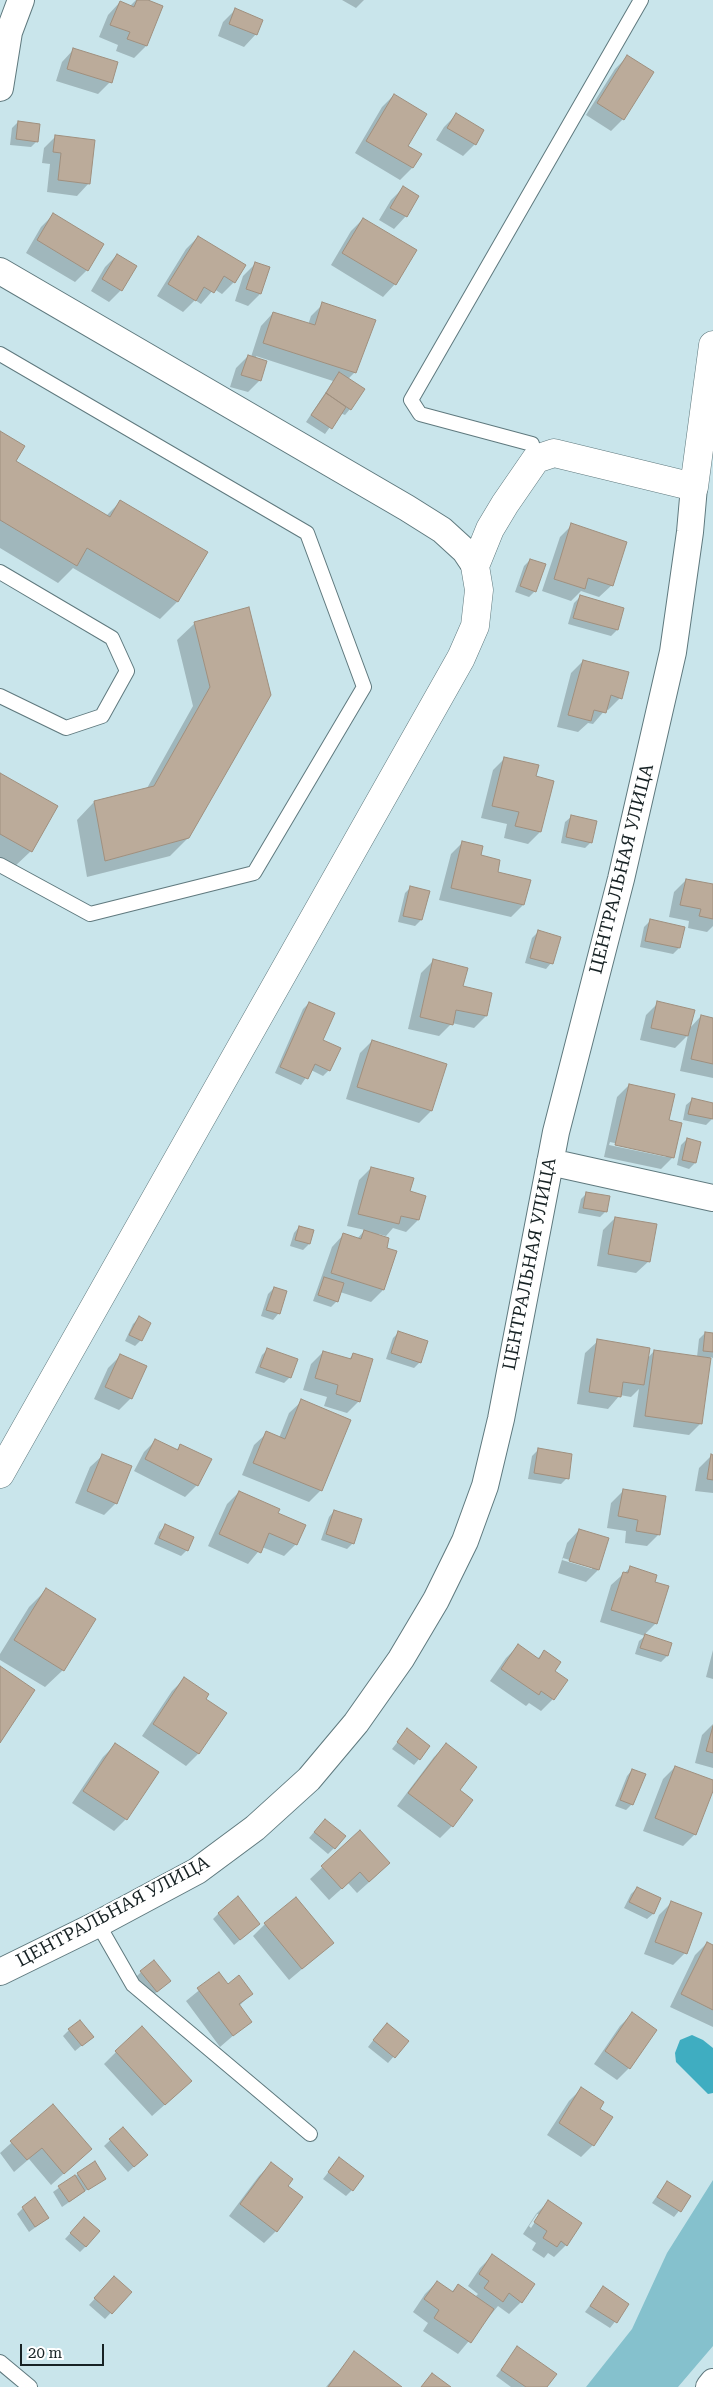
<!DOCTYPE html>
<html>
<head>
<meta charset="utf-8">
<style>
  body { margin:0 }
  #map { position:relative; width:713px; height:2387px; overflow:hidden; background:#c9e5eb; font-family:"Roboto Serif",serif }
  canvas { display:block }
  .scale { position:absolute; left:20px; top:2344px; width:84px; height:22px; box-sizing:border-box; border:2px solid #172224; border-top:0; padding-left:6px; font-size:15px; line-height:18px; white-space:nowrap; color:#172224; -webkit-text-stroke:4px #fff; paint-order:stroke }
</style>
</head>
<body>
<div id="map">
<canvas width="713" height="2387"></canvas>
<div class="scale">20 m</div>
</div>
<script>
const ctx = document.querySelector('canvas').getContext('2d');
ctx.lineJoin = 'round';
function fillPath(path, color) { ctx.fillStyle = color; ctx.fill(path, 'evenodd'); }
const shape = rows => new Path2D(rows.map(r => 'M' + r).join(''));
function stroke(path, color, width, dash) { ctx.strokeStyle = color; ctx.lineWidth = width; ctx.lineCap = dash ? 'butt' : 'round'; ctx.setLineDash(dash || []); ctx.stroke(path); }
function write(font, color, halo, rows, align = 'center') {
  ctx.font = font + ' "Roboto Serif",serif'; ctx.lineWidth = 4.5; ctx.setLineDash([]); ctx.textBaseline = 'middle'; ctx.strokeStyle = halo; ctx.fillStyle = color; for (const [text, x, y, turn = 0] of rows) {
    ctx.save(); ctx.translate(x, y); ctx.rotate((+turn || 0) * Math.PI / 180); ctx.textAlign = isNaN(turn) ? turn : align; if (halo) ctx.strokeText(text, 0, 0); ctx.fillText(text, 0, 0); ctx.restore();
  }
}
fillPath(shape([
  [713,2180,713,2346,678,2387,586,2387,632,2329,667,2253]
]), '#85c1cd');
fillPath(shape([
  [692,2035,703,2040,713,2048,713,2093,708,2094,676,2062,675,2053,680,2040]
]), '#3fadc1');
fillPath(shape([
  [136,0,144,0,161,7,146,46,134,58,116,51,118,45,99,37,108,15,120,2,130,6],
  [342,0,364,0,356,8],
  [235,10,256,34,244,47,218,36,223,22],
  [74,49,110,82,98,94,56,81,62,62],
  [627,57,623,119,611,131,586,115,615,69],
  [394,95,406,146,420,154,412,168,400,180,355,153,382,107],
  [456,115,475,144,463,156,436,140,444,127],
  [18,122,37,141,31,147,10,145,12,128],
  [56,136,89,183,77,196,47,192,50,164,42,163,44,148],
  [403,188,418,196,406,216,394,229,379,220,391,200],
  [53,215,87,270,75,282,26,253,41,227],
  [363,219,395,284,383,297,331,265,351,231],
  [198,237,234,282,222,294,214,289,201,304,195,300,183,312,157,296,186,249],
  [117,255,136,267,121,290,109,302,91,291,105,267],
  [255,264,260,294,248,306,235,301,243,276],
  [323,304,355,372,348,379,350,409,345,415,340,413,325,434,306,422,333,381,256,356,260,380,248,392,230,387,236,368,248,356,251,357,261,326,273,313,308,325,311,316],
  [0,433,14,461,106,516,120,502,206,553,177,602,160,619,73,568,58,583,0,548],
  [572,525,612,585,599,597,581,591,571,601,542,591,560,537],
  [530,560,535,591,529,597,515,592,524,566],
  [580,597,617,630,611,636,568,624,574,603],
  [248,609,188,838,170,856,87,877,77,820,94,802,146,790,193,706,177,640,195,623],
  [583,661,620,698,608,710,606,709,593,724,588,723,578,732,557,727,571,673],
  [505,758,534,777,552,782,540,832,528,844,504,838,507,824,481,818,493,770],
  [0,774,31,851,13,868,0,861],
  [571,817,591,842,585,848,561,843,565,822],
  [463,842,496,872,529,880,523,905,511,917,439,900,451,854],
  [686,880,713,886,713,926,707,932,688,928,689,921,669,917,674,892],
  [411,887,428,891,421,920,415,926,398,922,405,893],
  [650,921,684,928,679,948,673,954,640,947,644,927],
  [538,932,551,963,546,969,525,963,532,938],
  [433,961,462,987,486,1016,474,1028,452,1023,439,1036,408,1029,421,973],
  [309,1003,329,1070,323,1076,311,1070,301,1085,275,1073,303,1009],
  [658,1003,689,1029,701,1016,713,1019,713,1078,680,1071,688,1035,675,1048,640,1040,646,1015],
  [372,1041,446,1064,431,1111,419,1123,346,1099,360,1053],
  [629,1085,668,1121,673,1157,661,1169,604,1157,617,1097],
  [610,1142,666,1155,666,1157,609,1145],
  [692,1100,713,1104,712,1119,706,1125,683,1120,686,1105],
  [687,1139,695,1163,689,1169,677,1165,681,1145],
  [371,1168,409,1192,425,1196,418,1220,406,1232,393,1228,386,1236,378,1234,385,1249,395,1252,383,1290,371,1302,340,1292,337,1301,331,1307,313,1301,332,1247,344,1234,357,1239,365,1230,347,1226,359,1180],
  [587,1193,606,1211,600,1217,578,1213,581,1199],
  [615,1218,649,1261,636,1273,597,1266,603,1230],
  [299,1227,312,1231,309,1244,303,1250,290,1246,294,1233],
  [274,1288,286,1292,278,1314,273,1320,261,1316,268,1294],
  [139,1318,141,1340,135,1346,125,1341,133,1324],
  [399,1332,420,1362,414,1368,386,1359,393,1338],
  [705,1333,713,1334,713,1358,710,1357,701,1423,689,1435,633,1427,639,1389,631,1397,620,1395,608,1409,577,1404,585,1353,598,1341,647,1359,654,1351,697,1357,699,1339],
  [267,1350,290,1377,284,1383,255,1373,262,1355],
  [323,1352,348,1360,354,1354,359,1401,347,1413,324,1406,327,1397,303,1390,311,1364],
  [120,1356,131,1398,119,1410,94,1399,108,1368],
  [302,1401,321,1490,309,1502,242,1475,254,1445,267,1433,279,1438,289,1413],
  [156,1440,176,1450,181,1445,197,1485,185,1497,134,1471,144,1452],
  [538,1450,567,1478,561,1484,528,1479,532,1456],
  [103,1455,116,1503,104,1515,75,1503,90,1467],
  [711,1456,713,1456,713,1493,695,1491,699,1468],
  [623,1491,659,1534,647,1546,625,1543,626,1531,607,1528,611,1503],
  [239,1492,276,1514,296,1544,284,1556,262,1547,248,1564,208,1546,227,1504],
  [334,1511,353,1543,347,1549,321,1540,329,1517],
  [165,1526,187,1550,181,1556,154,1544,159,1532],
  [579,1530,598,1570,586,1582,558,1573,567,1543],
  [563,1558,592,1567,592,1569,562,1560],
  [630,1568,654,1583,656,1623,644,1635,670,1643,667,1656,661,1662,635,1654,639,1641,645,1636,600,1622,611,1585],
  [46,1590,63,1670,45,1687,0,1660,0,1654,29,1607],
  [518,1646,537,1659,544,1652,554,1672,553,1699,541,1711,529,1703,526,1706,490,1681,506,1658],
  [713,1650,713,1679,706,1677],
  [184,1679,198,1754,186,1766,142,1736,172,1691],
  [713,1724,713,1768,695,1763,702,1735],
  [407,1730,419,1759,414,1765,392,1749],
  [115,1745,126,1819,114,1831,72,1803,103,1757],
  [446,1745,458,1791,452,1826,440,1838,397,1806,434,1757],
  [675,1767,713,1782,713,1787,695,1834,683,1846,643,1831,663,1779],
  [632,1770,632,1804,626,1810,615,1806,627,1776],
  [319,1826,334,1848,328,1854,309,1838],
  [360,1832,377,1875,357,1893,348,1883,329,1900,310,1879],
  [637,1888,659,1899,653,1914,647,1919,624,1908,631,1894],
  [671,1903,685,1953,673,1965,644,1954,659,1915],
  [219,1913,253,1929,234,1945,213,1919],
  [265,1924,333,1943,289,1980,253,1936],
  [707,1943,713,1946,713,2027,670,2007,695,1955],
  [141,1972,170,1981,151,1997,135,1978],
  [219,1974,227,1985,251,1994,239,2006,250,2021,220,2047,186,2001],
  [632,2014,629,2068,617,2080,594,2064,620,2026],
  [69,2030,92,2037,75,2051,63,2036],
  [381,2030,407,2041,388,2063,368,2047],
  [116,2052,178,2093,152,2116,104,2064],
  [581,2089,593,2145,581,2157,547,2135,569,2101],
  [53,2106,91,2149,51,2185,29,2159,14,2172,0,2153],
  [123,2128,147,2155,128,2172,104,2146],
  [271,2164,286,2186,276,2231,264,2243,229,2216,259,2176],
  [334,2165,352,2190,346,2196,323,2179],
  [78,2174,104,2178,62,2207,53,2192],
  [667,2182,690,2197,674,2217,652,2203],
  [548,2202,566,2245,554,2257,548,2253,544,2258,532,2250,536,2243,523,2234,536,2214],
  [537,2214,540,2214,531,2228,529,2226],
  [23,2208,48,2218,29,2232,17,2214],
  [78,2225,86,2246,80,2252,65,2239],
  [492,2256,521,2302,509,2314,498,2306,458,2354,423,2331,428,2323,413,2312,425,2294,437,2282,451,2292,458,2286,475,2297,478,2294,468,2286,480,2268],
  [109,2283,130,2292,105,2319,89,2305],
  [603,2288,628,2305,610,2328,585,2312],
  [517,2348,546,2387,511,2387,496,2376],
  [354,2353,400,2387,326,2387]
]), '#0003');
const building = shape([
  [137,0,148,0,163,6,147,46,127,39,130,32,110,25,120,1,134,7,137,0],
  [235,8,263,20,257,35,229,24,235,8],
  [73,48,118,62,112,83,67,69,73,48],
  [627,55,654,72,624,120,597,103,627,55],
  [394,94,427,114,408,146,422,154,413,168,366,141,394,94],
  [456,113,484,130,476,145,447,128,456,113],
  [18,121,40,124,38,142,16,139,18,121],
  [55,135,95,140,90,184,58,180,61,153,53,152,55,135],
  [403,186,419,196,407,217,390,208,403,186],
  [53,213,104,244,88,271,37,240,53,213],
  [363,218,417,250,396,285,342,253,363,218],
  [198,236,246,265,235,283,224,276,214,293,204,287,196,301,168,284,198,236],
  [117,254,137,266,122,291,102,279,117,254],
  [255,262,270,267,261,294,246,289,255,262],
  [322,302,376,320,356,373,263,343,273,312,315,325,322,302],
  [248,355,267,361,261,381,241,375,248,355],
  [339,372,365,389,351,410,326,393,339,372],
  [326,393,346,407,332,429,311,415,326,393],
  [0,431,25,446,16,461,110,517,120,500,208,552,178,602,87,548,77,566,0,520,0,431],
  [571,523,627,542,613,586,588,578,585,589,554,579,571,523],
  [530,559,546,564,536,592,520,586,530,559],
  [580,595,624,608,618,630,573,618,580,595],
  [249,607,271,695,189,838,105,861,94,801,154,786,210,687,194,622,249,607],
  [583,660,629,672,622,699,611,695,606,713,594,710,591,721,568,715,583,660],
  [504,757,539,765,536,776,554,781,541,832,515,826,519,812,492,806,504,757],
  [0,773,58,806,32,852,0,834,0,773],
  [571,815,597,821,592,843,566,837,571,815],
  [462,841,483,846,481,855,500,860,498,872,531,880,524,905,451,888,462,841],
  [686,879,713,884,713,919,699,916,701,909,680,905,686,879],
  [410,886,430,891,422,920,403,916,410,886],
  [650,919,685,927,680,948,645,941,650,919],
  [538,930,561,937,553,964,530,958,538,930],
  [433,959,468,968,463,986,492,993,487,1016,456,1010,453,1025,420,1017,433,959],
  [657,1001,695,1010,688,1036,651,1028,657,1001],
  [309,1002,335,1013,323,1040,341,1048,330,1071,315,1064,308,1079,280,1067,309,1002],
  [701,1015,713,1018,713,1064,691,1059,701,1015],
  [372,1040,447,1064,432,1111,357,1087,372,1040],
  [629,1084,675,1094,669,1120,682,1123,674,1158,615,1145,629,1084],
  [692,1098,713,1103,713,1119,688,1114,692,1098],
  [687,1138,701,1142,696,1163,682,1160,687,1138],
  [371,1167,414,1178,410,1191,426,1196,419,1220,401,1216,399,1224,358,1214,371,1167],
  [586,1192,610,1196,607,1212,583,1208,586,1192],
  [615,1217,657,1224,650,1262,608,1254,615,1217],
  [299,1226,314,1230,310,1244,295,1240,299,1226],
  [364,1230,389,1238,387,1248,397,1251,384,1290,331,1273,343,1233,361,1239,364,1230],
  [324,1277,344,1283,338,1302,318,1295,324,1277],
  [274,1287,287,1291,280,1314,266,1310,274,1287],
  [139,1316,151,1323,142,1341,129,1335,139,1316],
  [398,1331,428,1341,421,1363,391,1353,398,1331],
  [705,1332,713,1333,713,1352,703,1351,705,1332],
  [597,1339,650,1348,644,1385,623,1382,621,1397,589,1392,597,1339],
  [267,1348,298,1359,291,1378,260,1367,267,1348],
  [654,1350,711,1358,702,1424,645,1416,654,1350],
  [323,1351,351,1359,353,1353,373,1359,360,1402,336,1394,338,1385,315,1378,323,1351],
  [120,1354,147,1366,132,1399,105,1387,120,1354],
  [301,1399,351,1420,322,1491,253,1463,266,1431,285,1439,301,1399],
  [155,1439,178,1450,180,1444,212,1459,198,1486,145,1459,155,1439],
  [538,1448,572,1454,569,1479,534,1473,538,1448],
  [102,1454,132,1466,117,1504,87,1491,102,1454],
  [711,1454,713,1455,713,1480,707,1479,711,1454],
  [623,1489,666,1496,660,1535,636,1531,638,1520,618,1516,623,1489],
  [239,1491,280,1509,278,1513,306,1525,297,1545,269,1533,261,1553,219,1534,239,1491],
  [334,1510,362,1519,354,1544,326,1534,334,1510],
  [165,1524,194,1537,188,1551,159,1538,165,1524],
  [579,1529,609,1538,599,1570,569,1561,579,1529],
  [630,1566,657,1575,655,1582,669,1586,657,1624,611,1610,623,1572,628,1573,630,1566],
  [46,1588,96,1619,64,1671,14,1640,46,1588],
  [645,1634,672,1643,668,1656,640,1648,645,1634],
  [518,1644,539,1659,544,1650,561,1662,555,1671,568,1680,554,1700,541,1691,539,1695,501,1669,518,1644],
  [0,1666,35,1690,0,1743,0,1666],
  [184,1677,209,1694,206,1699,227,1713,199,1754,153,1724,184,1677],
  [713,1726,713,1753,706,1751,713,1726],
  [407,1728,430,1746,420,1760,397,1742,407,1728],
  [115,1743,159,1772,127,1820,83,1791,115,1743],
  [446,1743,477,1767,460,1790,473,1800,453,1827,408,1793,446,1743],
  [675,1766,713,1780,713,1791,696,1835,655,1818,675,1766],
  [632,1769,646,1774,633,1805,620,1800,632,1769],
  [325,1819,346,1836,335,1849,314,1832,325,1819],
  [360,1830,390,1863,369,1882,360,1872,342,1889,321,1866,360,1830],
  [637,1887,661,1898,654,1914,629,1902,637,1887],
  [238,1896,260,1924,240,1940,218,1913,238,1896],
  [296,1897,334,1943,302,1969,264,1923,296,1897],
  [671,1901,702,1913,687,1954,655,1942,671,1901],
  [707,1942,713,1945,713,2010,681,1994,707,1942],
  [154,1960,171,1981,157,1992,140,1971,154,1960],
  [219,1972,228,1984,239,1975,253,1994,239,2004,252,2022,233,2036,197,1988,219,1972],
  [632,2012,657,2030,630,2069,605,2051,632,2012],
  [80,2020,94,2037,82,2046,68,2029,80,2020],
  [387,2023,409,2041,395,2058,373,2040,387,2023],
  [142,2026,192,2081,165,2105,115,2051,142,2026],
  [581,2087,604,2102,600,2109,613,2117,594,2146,559,2123,581,2087],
  [53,2104,92,2149,64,2174,42,2148,27,2160,10,2141,53,2104],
  [123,2127,148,2155,134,2167,109,2139,123,2127],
  [339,2157,364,2176,353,2191,328,2172,339,2157],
  [95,2161,106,2179,88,2190,77,2173,95,2161],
  [271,2162,293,2179,288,2186,303,2197,277,2232,240,2204,271,2162],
  [75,2175,85,2191,69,2202,58,2186,75,2175],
  [667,2181,691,2196,681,2212,657,2197,667,2181],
  [35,2197,49,2218,35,2227,22,2207,35,2197],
  [548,2200,582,2223,567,2246,561,2241,557,2247,543,2238,547,2231,534,2222,548,2200],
  [84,2217,100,2231,86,2247,70,2233,84,2217],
  [492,2254,535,2284,522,2303,509,2293,503,2302,484,2288,489,2281,479,2274,492,2254],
  [114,2276,132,2292,112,2314,94,2298,114,2276],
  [437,2281,453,2292,458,2284,494,2309,471,2343,434,2318,439,2310,424,2299,437,2281],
  [603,2286,629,2304,617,2323,590,2306,603,2286],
  [517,2346,557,2374,547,2387,526,2387,501,2370,517,2346],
  [354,2351,402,2387,328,2387,354,2351],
  [432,2373,451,2387,421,2387,432,2373]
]);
fillPath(building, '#bbab9a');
stroke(building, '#9f8f7e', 1);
const service = shape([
  [0,354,307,533,364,687,254,873,90,914,0,865],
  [536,459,532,444,420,414,411,400,641,0],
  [0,572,112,638,127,671,102,716,66,728,0,696],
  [98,1924,133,1985,310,2134],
  [0,2362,30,2387]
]);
const minor = shape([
  [0,88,9,32,21,0],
  [0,271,407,508,442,530,465,551,475,566],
  [550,1162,713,1198],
  [0,1972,98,1924,197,1871,255,1828,309,1779,356,1723,401,1659,436,1600,465,1541,485,1486,501,1419,556,1132,621,879,673,652,690,532,694,487],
  [709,2387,713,2382]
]);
const tertiary = shape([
  [0,1474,461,658,475,626,479,590,475,566,490,529,505,504,536,459,554,453,694,487,713,345]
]);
stroke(service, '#5f797e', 16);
stroke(minor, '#5f797e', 28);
stroke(tertiary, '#5f797e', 29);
stroke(service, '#fff', 14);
stroke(minor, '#fff', 26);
stroke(tertiary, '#fff', 28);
write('18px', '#172224', '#fff', [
  ["ЦЕНТРАЛЬНАЯ УЛИЦА",622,869,-76],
  ["ЦЕНТРАЛЬНАЯ УЛИЦА",530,1264,-79],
  ["ЦЕНТРАЛЬНАЯ УЛИЦА",113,1912,-28]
]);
</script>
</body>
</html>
